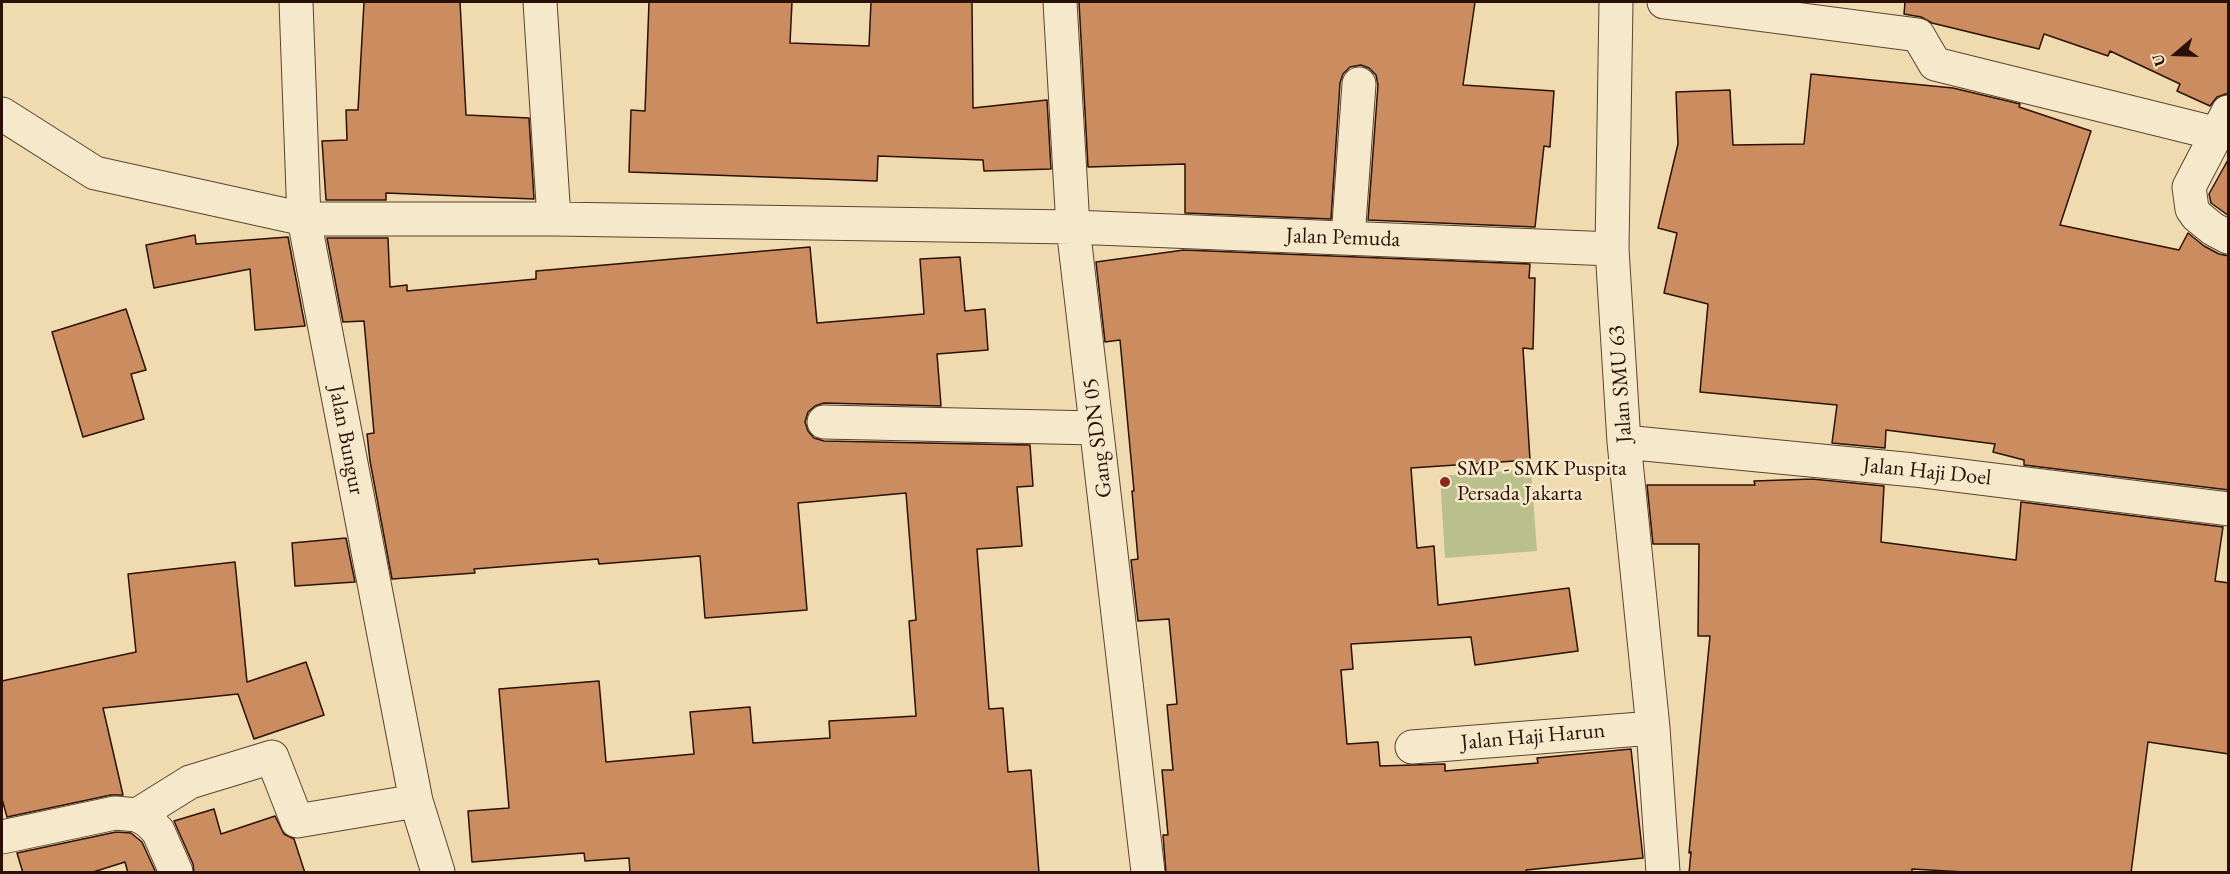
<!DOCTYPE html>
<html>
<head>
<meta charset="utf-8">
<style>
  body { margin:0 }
  #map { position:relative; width:2230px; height:874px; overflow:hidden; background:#efdbaf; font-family:"EB Garamond",serif }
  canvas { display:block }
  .frame { position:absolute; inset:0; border:3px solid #2a1006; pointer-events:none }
  .north { position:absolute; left:2146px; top:24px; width:60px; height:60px; -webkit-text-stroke:4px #f5e8cb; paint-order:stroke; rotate:251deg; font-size:16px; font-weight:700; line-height:24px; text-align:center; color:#2a1006 }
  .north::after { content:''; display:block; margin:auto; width:21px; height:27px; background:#2a1006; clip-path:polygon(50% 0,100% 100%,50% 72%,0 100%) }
</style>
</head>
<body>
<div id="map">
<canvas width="2230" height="874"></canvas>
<div class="frame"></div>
<div class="north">U</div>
</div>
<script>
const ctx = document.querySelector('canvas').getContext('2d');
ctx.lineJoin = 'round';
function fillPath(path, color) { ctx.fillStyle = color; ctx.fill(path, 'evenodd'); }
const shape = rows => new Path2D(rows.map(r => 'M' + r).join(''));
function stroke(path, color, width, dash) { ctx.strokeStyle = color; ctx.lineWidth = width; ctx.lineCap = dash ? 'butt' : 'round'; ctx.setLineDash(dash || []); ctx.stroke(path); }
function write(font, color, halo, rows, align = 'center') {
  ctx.font = font + ' "EB Garamond",serif'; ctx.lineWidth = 5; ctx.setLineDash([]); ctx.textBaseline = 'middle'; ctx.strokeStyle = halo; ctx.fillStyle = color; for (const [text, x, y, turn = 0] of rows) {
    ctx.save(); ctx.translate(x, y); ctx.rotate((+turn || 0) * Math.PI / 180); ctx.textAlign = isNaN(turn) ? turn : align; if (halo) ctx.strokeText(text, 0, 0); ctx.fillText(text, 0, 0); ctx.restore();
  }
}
fillPath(shape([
  [1531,469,1537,551,1445,558,1440,476]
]), '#b9c08b');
const building = shape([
  [364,2,460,2,466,115,529,118,534,199,386,193,386,200,326,200,322,141,347,140,346,110,358,110,364,2],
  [649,2,792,2,790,43,869,46,871,2,972,2,973,108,1047,100,1051,169,984,171,983,160,878,156,877,181,629,172,631,110,645,111,649,2],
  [1079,2,1475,2,1463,85,1554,91,1550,147,1544,146,1535,227,1368,220,1378,85,1376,75,1369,68,1361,65,1350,67,1343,74,1340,83,1331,219,1185,213,1185,164,1088,167,1079,2],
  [1905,2,2229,2,2229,93,2217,97,2210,106,2177,91,2180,84,2110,51,2108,56,2044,34,2039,49,1932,23,1921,17,1904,14,1905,2],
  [1811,74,1953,88,2020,104,2019,107,2091,131,2060,225,2179,250,2188,233,2204,246,2219,254,2229,256,2229,490,2024,465,2024,460,1993,452,1995,444,1886,430,1885,448,1832,443,1837,405,1700,392,1708,304,1664,293,1677,233,1658,228,1678,144,1676,92,1730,90,1733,145,1804,144,1811,74],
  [2229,158,2229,216,2211,203,2209,194,2229,158],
  [195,235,196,244,288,237,305,326,255,330,250,269,154,288,146,245,195,235],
  [327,238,388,238,390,287,407,285,407,291,536,279,536,271,810,247,817,323,924,314,920,259,960,257,965,311,985,309,988,350,937,354,941,406,824,403,815,406,808,412,805,422,808,431,814,438,824,441,1030,445,1033,486,1017,487,1022,546,977,549,989,709,1003,708,1008,772,1031,770,1039,873,630,873,629,858,585,861,584,853,472,862,468,811,509,808,499,689,599,681,606,762,694,754,690,712,750,707,753,743,830,738,829,721,916,716,909,621,916,620,906,493,798,503,807,610,705,618,700,556,599,564,598,559,474,569,475,573,392,579,370,461,367,434,374,433,364,321,343,322,327,238],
  [1184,250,1530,264,1529,278,1535,278,1533,349,1523,348,1530,460,1411,468,1417,548,1434,546,1438,605,1569,588,1578,651,1475,665,1471,637,1351,644,1353,669,1341,670,1347,744,1378,742,1380,766,1445,764,1445,771,1538,763,1537,758,1631,749,1643,858,1526,870,1526,873,1166,873,1163,835,1168,835,1162,770,1173,770,1167,705,1177,704,1169,619,1138,621,1131,560,1138,559,1132,491,1134,491,1120,340,1105,342,1096,262,1184,250],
  [126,309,146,370,131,374,144,419,83,437,52,332,126,309],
  [1812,479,1884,486,1881,542,2016,560,2021,502,2223,527,2215,581,2229,583,2229,754,2148,742,2131,873,1982,873,1912,869,1912,873,1689,873,1691,852,1689,853,1710,636,1698,636,1699,544,1653,544,1647,485,1755,485,1754,481,1812,479],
  [346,538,355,582,295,586,292,543,346,538],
  [235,562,247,682,306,662,324,715,254,739,238,694,103,708,123,795,111,795,7,817,2,799,2,681,136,652,128,574,235,562],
  [214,809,221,834,275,816,284,834,294,839,305,873,194,873,193,864,174,821,214,809],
  [116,832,131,833,142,842,156,873,128,873,125,862,90,873,23,873,17,853,116,832]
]);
fillPath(building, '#cb8c5f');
stroke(building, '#2a1006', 1.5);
const minor = shape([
  [296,2,304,219,416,801,438,872],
  [540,2,554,219],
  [1060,2,1073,227,1148,872],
  [1616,2,1612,249,1624,442,1653,728,1663,872],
  [1664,2,1918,35,1935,64,2218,134],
  [2228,112,2189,187,2192,209,2197,216,2213,229,2228,237],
  [2,114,95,173,304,219,554,219,1073,227,1612,249],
  [1348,238,1359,84],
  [824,422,1096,428],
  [1624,442,1914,470,2228,509],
  [1412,747,1653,728],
  [137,815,190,782,272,757,297,821,416,801],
  [2,837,115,813,137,815,148,821,158,831,176,872]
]);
stroke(minor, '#5b4330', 35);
stroke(minor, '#f5e8cb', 33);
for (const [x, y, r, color] of [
  [1445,482,6,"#8f2418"]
]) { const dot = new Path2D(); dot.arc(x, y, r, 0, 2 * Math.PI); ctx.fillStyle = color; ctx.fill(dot); stroke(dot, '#f5e8cb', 2); }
write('22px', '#2a1006', '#f5e8cb', [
  ["Jalan Pemuda",1343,238,2],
  ["Jalan SMU 63",1621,384,-94],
  ["Gang SDN 05",1098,438,-97],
  ["Jalan Bungur",346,440,79],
  ["Jalan Haji Doel",1927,472,6],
  ["Jalan Haji Harun",1533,737,-5]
]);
write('22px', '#2a1006', '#f5e8cb', [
  ["SMP - SMK Puspita",1457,469],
  ["Persada Jakarta",1457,494]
], 'left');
</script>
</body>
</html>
